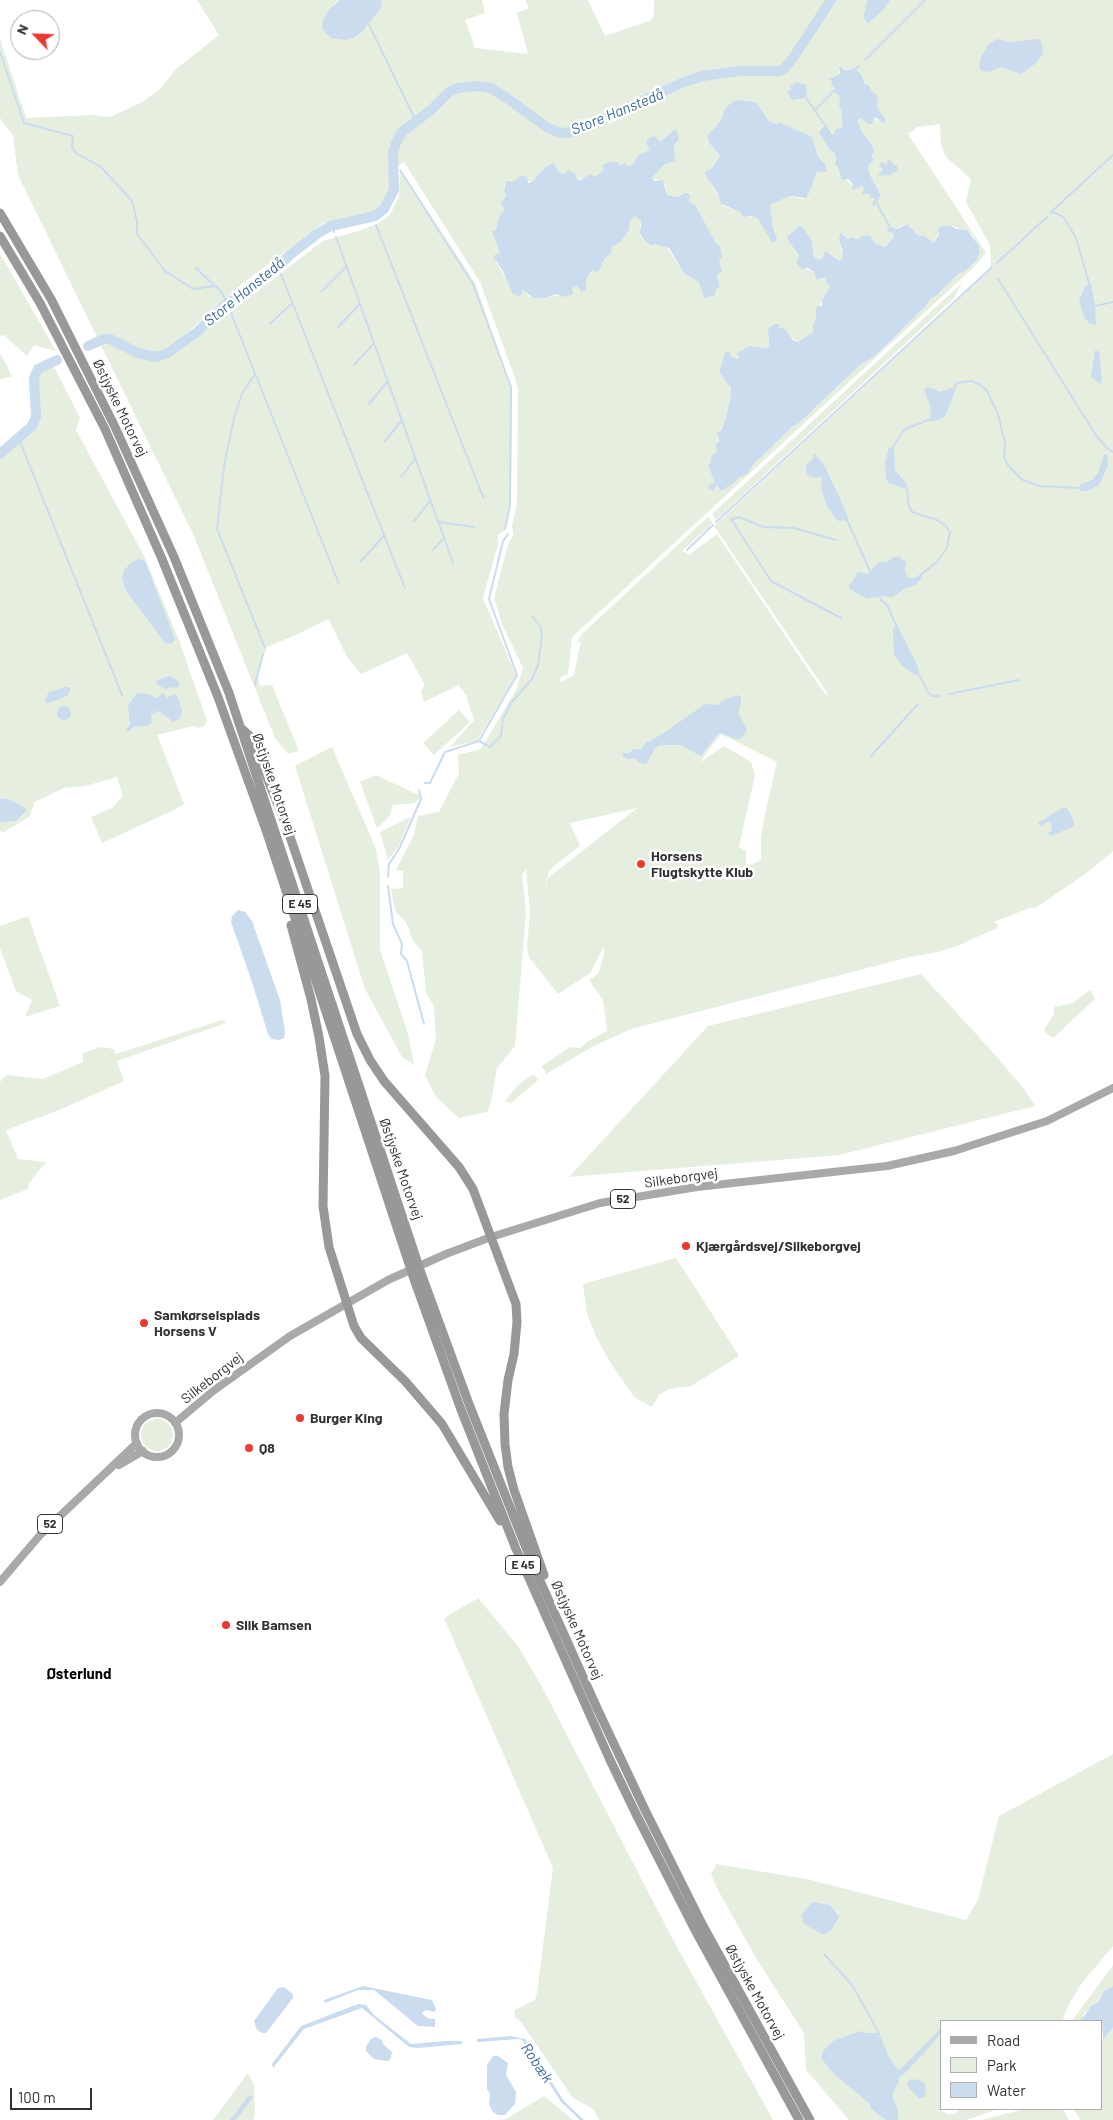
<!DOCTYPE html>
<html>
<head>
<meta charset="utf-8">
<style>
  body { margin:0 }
  #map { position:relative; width:1113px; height:2120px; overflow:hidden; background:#fff; font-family:Barlow,sans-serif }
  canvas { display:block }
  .legend { position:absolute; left:940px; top:2020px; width:162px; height:90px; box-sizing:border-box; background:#fff; border:1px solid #adadad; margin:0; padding:6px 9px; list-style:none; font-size:15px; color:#313131 }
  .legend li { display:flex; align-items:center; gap:10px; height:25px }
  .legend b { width:25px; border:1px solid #adadad }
  .north { position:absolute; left:10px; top:10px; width:50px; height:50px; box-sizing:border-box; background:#fff; border:1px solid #adadad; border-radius:50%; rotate:294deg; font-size:14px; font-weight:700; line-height:20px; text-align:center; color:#313131 }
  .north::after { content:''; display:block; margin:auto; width:18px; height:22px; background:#ea3931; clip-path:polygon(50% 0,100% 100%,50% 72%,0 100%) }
  .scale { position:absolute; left:10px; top:2088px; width:82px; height:22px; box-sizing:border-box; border:2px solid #313131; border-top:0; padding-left:6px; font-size:15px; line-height:18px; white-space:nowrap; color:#313131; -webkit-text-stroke:4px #fff; paint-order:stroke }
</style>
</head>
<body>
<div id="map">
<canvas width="1113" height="2120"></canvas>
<ul class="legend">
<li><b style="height:6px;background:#a9a9a9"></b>Road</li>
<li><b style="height:14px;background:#e5eedf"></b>Park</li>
<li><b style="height:14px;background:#cbdcee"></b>Water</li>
</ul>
<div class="north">N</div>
<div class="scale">100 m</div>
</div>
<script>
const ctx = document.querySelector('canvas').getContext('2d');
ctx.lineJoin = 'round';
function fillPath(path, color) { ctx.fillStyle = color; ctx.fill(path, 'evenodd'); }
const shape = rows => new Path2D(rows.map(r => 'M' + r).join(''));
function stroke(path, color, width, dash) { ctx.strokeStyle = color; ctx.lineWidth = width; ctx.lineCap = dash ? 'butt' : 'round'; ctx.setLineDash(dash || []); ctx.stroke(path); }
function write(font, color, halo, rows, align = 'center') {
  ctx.font = font + ' Barlow,sans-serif'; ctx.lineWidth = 5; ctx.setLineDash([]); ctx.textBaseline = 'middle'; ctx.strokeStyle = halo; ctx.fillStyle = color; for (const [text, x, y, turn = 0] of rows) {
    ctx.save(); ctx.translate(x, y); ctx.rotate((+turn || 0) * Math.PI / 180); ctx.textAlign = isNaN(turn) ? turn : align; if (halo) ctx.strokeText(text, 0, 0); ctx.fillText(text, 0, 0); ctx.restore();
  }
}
fillPath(shape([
  [197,0,339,0,329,9,323,20,363,31,381,8,382,0,482,0,485,13,465,20,475,48,528,54,517,13,529,8,525,0,588,0,605,36,652,20,654,13,654,0,867,0,866,6,871,22,890,0,1113,0,1113,851,1088,872,1034,909,1032,907,994,922,997,924,997,928,957,946,938,952,910,957,631,1029,592,1047,546,1074,542,1066,570,1047,580,1048,590,1040,607,1031,603,1000,589,980,598,974,604,955,604,946,590,973,558,994,529,957,527,948,530,912,526,869,522,875,526,912,515,1046,497,1068,491,1102,487,1112,459,1118,436,1097,425,1075,436,1039,434,1007,426,993,422,951,413,941,406,922,395,911,391,889,403,888,403,871,396,870,414,835,418,816,439,812,459,773,458,755,481,749,516,690,523,668,502,624,494,598,508,544,513,536,512,525,517,504,518,389,516,381,480,282,404,162,395,168,395,193,392,205,379,217,373,212,322,224,242,284,170,348,173,356,323,241,362,230,379,223,390,215,399,196,400,169,475,283,512,389,511,505,506,529,498,535,498,544,483,598,516,675,477,741,450,747,474,720,466,695,459,685,424,702,421,691,425,685,407,653,361,674,347,657,329,620,326,620,298,634,267,647,257,673,260,686,272,685,299,751,288,754,275,738,193,534,18,175,13,136,0,118,0,39,26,118,93,115,110,117,144,101,161,88,176,69,219,35],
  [840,69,856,70,872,92,880,114,878,121,873,117,867,124,861,118,858,121,862,132,870,142,873,153,871,163,868,164,869,173,881,194,874,201,862,186,856,188,839,173,838,167,835,164,836,159,834,152,830,150,821,136,822,130,827,129,834,134,843,125,841,118,842,111,839,106,841,102,840,96,831,84,834,82,829,79,838,75],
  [737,100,756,102,769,121,776,124,779,122,807,136,819,160,826,165,827,172,818,172,816,174,803,199,790,196,770,205,773,228,776,235,758,219,752,216,748,217,740,212,723,206,705,172,712,168,720,156,709,143,712,130,723,119,723,113],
  [940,124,941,145,946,157,971,179,966,202,990,245,991,269,714,526,828,694,826,695,811,674,717,534,689,555,682,551,713,523,708,517,582,634,576,643,581,641,574,675,561,682,560,678,568,674,572,637,974,267,986,253,908,134,918,127],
  [671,133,674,144,675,161,664,165,652,178,665,183,667,195,677,197,681,194,689,195,689,202,697,208,713,238,717,242,719,264,722,270,717,275,720,284,716,289,684,273,666,246,654,244,650,246,644,240,640,235,641,221,638,217,635,216,630,220,627,233,612,245,608,256,605,258,598,273,593,270,586,280,585,284,579,290,576,286,573,286,560,295,541,298,530,297,523,290,522,292,509,283,496,262,500,251,493,231,496,230,498,219,504,210,500,201,503,201,506,196,504,186,511,180,532,182,545,167,556,166,559,172,577,179,595,177,618,162,620,165,625,163,628,166,633,164,642,154,649,153,650,150,646,143,657,140,659,141],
  [902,225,910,227,919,236,925,236,934,243,941,227,950,225,972,234,978,244,980,252,977,260,958,274,936,296,930,299,925,307,875,356,860,365,798,424,792,427,753,465,747,474,738,477,721,491,715,486,715,480,708,466,717,452,718,435,726,417,731,394,731,386,728,385,719,372,723,358,731,356,737,359,739,358,737,354,750,346,766,348,769,346,768,336,778,327,798,342,813,332,814,323,822,300,831,286,826,277,819,280,815,273,798,265,796,262,799,257,787,239,788,236,796,228,804,229,813,245,814,257,821,260,828,252,839,261,842,260,843,252,841,251,840,237,843,233,849,240,851,237,858,239,872,238,875,243,885,247,894,237,891,233,893,228,897,229],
  [721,734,777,762,767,805,761,837,761,860,746,867,746,851,739,847,755,775,751,762,724,746,699,763],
  [637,808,548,878,543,900,549,870,580,846,570,823],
  [0,254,1,255,56,351,34,345,27,356,4,335,0,336],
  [962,283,954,298,716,520,712,514],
  [0,353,7,366,12,377,0,379],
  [53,365,80,418,76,430,145,558,179,640,207,721,204,726,199,728,193,726,157,735,184,804,172,811,102,843,91,817,112,808,123,796,117,777,85,786,64,788,35,802,29,817,4,832,0,831,0,823,16,821,26,813,9,799,0,798,0,455,34,426,38,405,36,389,38,375],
  [142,693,157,698,160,695,167,698,170,720,158,711,126,731],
  [459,710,470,722,434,755,423,743],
  [332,747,376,849,380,873,380,950,408,1034,414,1065,402,1057,365,989,295,766],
  [376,775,421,796,415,803,393,805,389,817,377,828,360,782],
  [411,817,397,849,388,860,380,832],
  [28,916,60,1006,25,1017,32,1000,16,991,0,948,0,926],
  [921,974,989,1048,1024,1089,1035,1106,839,1155,569,1177,708,1026],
  [1090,990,1095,999,1053,1038,1048,1035,1044,1030,1054,1014,1054,1007,1073,1003],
  [222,1020,226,1023,117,1061,124,1081,59,1110,6,1130,18,1159,46,1162,29,1183,28,1189,0,1200,0,1082,6,1075,43,1079,83,1062,83,1053,100,1047,114,1049,116,1054],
  [534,1074,538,1080,523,1093,511,1103,505,1101,518,1085],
  [676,1258,739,1356,691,1386,669,1389,659,1395,652,1407,634,1397,612,1365,597,1339,587,1314,583,1284],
  '141 1435a16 16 0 1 1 32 0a16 16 0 1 1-32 0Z',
  [478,1598,518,1646,541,1685,673,1940,773,2120,599,2120,593,2109,573,2098,521,2022,515,2017,515,2010,535,2000,537,1993,553,1868,444,1618],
  [1113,1754,1113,1946,1082,1983,1070,2002,1062,2021,942,2021,942,2111,947,2114,954,2114,960,2109,998,2109,967,2120,849,2120,806,2070,804,2033,756,1958,718,1890,711,1874,716,1864,807,1879,966,1920,978,1900,999,1816],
  [812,1902,836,1924,816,1931,804,1923,801,1915],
  [1113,1965,1113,1986,1104,1991,1098,2003,1085,2012,1080,2021,1072,2021],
  [1113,2028,1113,2120,1080,2120,1074,2109,1102,2109,1102,2038,1103,2039],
  [248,2073,254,2085,255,2115,253,2120,213,2120],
  [544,2096,573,2120,504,2120],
  [1024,2109,1063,2109,1069,2120,982,2120]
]), '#e5eedf');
fillPath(shape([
  [340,0,382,0,381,8,363,31,354,38,345,40,331,38,322,29,323,20,329,9],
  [867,0,890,0,883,10,869,23,866,22,864,16],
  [997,39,1010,42,1039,39,1042,42,1043,53,1036,63,1021,74,1000,67,989,72,982,71,979,68,981,57,989,44],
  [839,66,844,70,855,69,861,74,865,84,870,86,871,91,876,94,878,99,877,105,881,114,885,118,885,123,874,117,872,124,867,124,861,118,858,121,862,132,870,142,874,151,872,156,873,161,868,165,869,173,881,195,874,206,872,205,874,199,871,198,869,194,862,194,864,188,862,186,852,190,853,184,848,179,843,180,841,178,838,167,835,164,836,159,834,152,830,150,819,133,824,126,827,127,830,133,834,134,837,127,840,129,843,125,841,118,842,111,839,106,840,96,835,93,835,89,831,84,833,82,828,79,838,75,840,73],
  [796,82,806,85,807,95,804,98,792,100,787,92,791,89,790,86],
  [737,100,756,102,769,121,776,124,779,122,812,137,818,157,826,165,827,172,818,172,816,174,810,191,806,198,790,196,770,205,773,228,777,238,775,242,772,242,758,219,752,216,744,217,740,212,721,204,718,194,706,176,705,172,712,168,720,156,709,143,708,135,722,119,724,110,731,103],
  [676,129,679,140,674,144,675,161,664,165,652,178,655,181,663,180,667,195,677,197,684,193,688,193,690,195,689,202,696,206,713,238,720,247,722,257,719,261,722,271,717,275,720,286,716,289,715,295,704,298,699,282,684,273,669,248,654,244,651,246,644,240,639,232,641,228,641,221,635,216,630,220,629,230,622,240,616,245,612,246,611,254,605,258,598,273,593,270,590,273,586,280,586,289,582,292,576,286,572,288,573,294,565,297,557,294,545,298,533,298,523,290,520,297,513,294,503,271,493,256,500,253,492,231,496,230,498,219,504,210,500,201,503,201,506,195,504,191,506,182,516,180,520,176,523,176,527,177,528,183,532,182,545,167,554,163,559,172,564,174,569,170,575,174,577,179,580,180,591,174,595,177,604,170,603,165,609,162,618,162,620,165,625,163,628,166,633,164,639,155,650,150,646,143,648,139,654,136,660,141],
  [890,160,894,165,897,165,897,171,891,175,878,176,883,170,879,165,882,162,888,166,887,161],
  [907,224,919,236,925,236,934,243,939,234,938,228,941,227,950,225,956,229,967,230,978,244,980,252,977,260,965,271,958,274,936,296,930,299,925,307,875,356,860,365,798,424,792,427,753,465,747,474,739,477,735,482,721,491,717,486,713,490,710,489,708,486,715,482,708,466,711,461,711,456,717,452,716,445,719,441,717,433,721,430,726,417,731,394,731,386,728,385,719,372,725,353,728,351,731,356,737,359,739,358,737,353,750,346,766,348,769,346,768,329,774,324,779,324,779,328,785,329,793,340,798,342,813,332,813,325,816,318,816,310,818,306,822,306,822,300,831,286,826,282,826,277,817,280,814,272,808,268,802,269,798,265,796,262,799,256,787,239,788,236,799,226,804,229,812,241,814,257,821,260,825,254,824,252,826,251,839,261,842,260,843,252,839,240,841,232,849,240,850,237,858,239,863,236,870,236,875,243,885,247,894,237,893,234,887,231,889,227,897,229],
  [1091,283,1095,306,1096,325,1089,323,1084,317,1079,300,1086,285],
  [1095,350,1099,352,1102,381,1100,384,1091,377],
  [928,387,941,392,950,388,955,391,945,417,932,422,930,416,931,408,925,392,924,389],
  [889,448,894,448,895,470,907,484,905,489,889,483,886,478,885,462],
  [814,453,823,463,837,492,848,517,847,520,839,521,837,520,827,506,821,489,822,478,811,477,807,474,806,465,813,459],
  [1104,454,1107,455,1108,465,1099,485,1087,491,1080,491,1080,485,1092,480,1098,473],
  [894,557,899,557,906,562,905,572,908,578,915,578,923,572,921,579,915,585,904,589,893,597,881,596,868,599,849,589,849,585,853,581,858,572,868,574,879,562,886,562],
  [139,559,145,561,175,639,171,644,165,643,126,591,122,578,124,570,132,562],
  [897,625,918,667,919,675,915,675,901,665,894,654,893,629],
  [170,676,178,681,180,686,176,688,172,687,165,689,156,684,157,680],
  [64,687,69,687,71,690,67,696,51,702,47,703,45,701,48,693],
  [137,693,148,694,157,698,163,693,167,698,174,694,178,697,182,711,180,718,173,722,158,711,151,715,152,722,147,726,133,727,128,732,126,731,130,723,128,705],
  [738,695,741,697,741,703,738,713,747,730,742,738,736,739,721,733,717,735,701,756,680,745,660,745,655,748,646,764,639,763,635,758,629,759,623,757,622,753,629,753,634,749,641,749,646,743,664,733,705,704,717,705,724,700],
  '57 713a7 7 0 1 1 14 0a7 7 0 1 1-14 0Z',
  [0,798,9,799,25,808,26,812,16,821,0,823],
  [1064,807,1068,809,1073,819,1074,826,1052,836,1050,835,1048,833,1052,830,1051,823,1048,822,1040,826,1038,823],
  [238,910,245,912,252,921,280,1000,285,1032,284,1038,279,1040,271,1039,268,1034,251,979,231,922,232,916],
  [812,1902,830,1905,839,1917,831,1930,826,1934,822,1934,804,1924,801,1915],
  [363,1986,432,2000,436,2009,434,2012,426,2010,422,2013,427,2018,435,2019,435,2027,418,2026,374,1990,358,1990,325,2003,324,2000],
  [1113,1986,1113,2028,1103,2039,1102,2021,1080,2021,1092,2005,1098,2003,1104,1991],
  [284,1987,293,1994,293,1998,266,2033,262,2033,257,2030,254,2021,278,1988],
  [358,2004,366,2005,374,2015,411,2044,446,2041,462,2041,462,2044,419,2048,409,2047,362,2008,304,2029,273,2068,272,2064,301,2026],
  [942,2027,942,2032,924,2053,905,2073,899,2077,899,2081,892,2095,898,2111,898,2120,886,2120,870,2108,870,2104,833,2073,821,2058,823,2051,833,2041,860,2031,864,2033,879,2033,888,2055,898,2070,902,2068],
  [510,2036,525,2039,563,2100,584,2120,580,2120,561,2102,522,2040,519,2039,477,2042,477,2039],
  [376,2037,382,2040,383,2044,392,2052,391,2058,388,2061,374,2059,366,2051,366,2046,372,2038],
  [493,2056,498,2056,508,2063,506,2075,516,2092,515,2104,505,2115,498,2115,493,2112,489,2104,490,2094,487,2089,487,2065],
  [914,2079,923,2082,925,2085,926,2093,923,2098,919,2098,908,2087,907,2082],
  [249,2095,253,2097,236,2120,230,2120]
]), '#cbdcee');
stroke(shape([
  [369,25,416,121],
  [0,52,24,123,73,136,72,147,76,153,101,167,132,201,137,221,137,234,165,271,193,289,215,286,221,291,229,308],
  [865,60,925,0],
  [785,68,786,69],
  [854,71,859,66],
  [804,95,831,134],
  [814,111,835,90],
  [394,161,396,165],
  [400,170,473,284,511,387,510,506,505,529],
  [876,202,891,229],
  [1052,212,1062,216,1066,221,1076,238,1089,283],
  [1050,213,1113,155],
  [373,217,374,219],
  [376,225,483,497],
  [332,226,334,232],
  [336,237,453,563],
  [997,263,1047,217],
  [278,267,278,269],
  [196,268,214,285],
  [281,274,405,588],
  [998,279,1097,437,1108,449,1113,452],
  [322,291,347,266],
  [1095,306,1113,302],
  [231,313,339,584],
  [270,324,292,303],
  [338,327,360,304],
  [354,365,374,343],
  [255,374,242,394,234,418,224,466,217,529,265,648],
  [953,390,957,383,971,381,981,385,987,391,998,414,1005,444,1004,457,1008,465,1021,479,1039,486,1079,488],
  [369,404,388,381],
  [19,439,122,695],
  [385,441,402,420],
  [892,448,905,429,931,419],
  [401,477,415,459],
  [907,488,908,503,912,512,937,520,945,525,950,532,947,548,937,562,923,573],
  [731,519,771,581,841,618],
  [733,519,739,517,763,527,794,528,836,540],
  [847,520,871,573],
  [414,521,430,501],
  [439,522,474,527],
  [716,522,992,267],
  [433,550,444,538],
  [687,550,713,525],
  [360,562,384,536],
  [880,595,881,600,887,605,896,625],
  [919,675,928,692,932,696,939,696],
  [255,684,263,654],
  [949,694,1019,680],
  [479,741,490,747,501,736,503,719,511,703,532,679,538,665,542,634,540,626,532,616],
  [871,756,918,704],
  [425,783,430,783,445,752,479,741,517,675,489,599,503,541,508,534],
  [388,877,389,864,399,849,421,799,419,790],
  [388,886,393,924,402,944,401,954,407,961,424,1024],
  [824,1954,852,1985,879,2033]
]), '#cbdcee', 2);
stroke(shape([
  [88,346,104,339,110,339,138,353,156,357,168,353,197,332,224,306,272,272,291,254,317,234,331,226,375,216,384,209,394,190,393,153,396,143,402,132,431,110,449,92,458,88,477,86,491,88,504,96,548,128,560,133,574,132,684,82,703,76,740,71,780,71,785,68,795,55,831,0],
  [0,454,32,426,36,417,34,378,38,369,57,360]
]), '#cbdcee', 10);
stroke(shape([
  '135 1435a22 22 0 1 1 44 0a22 22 0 1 1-44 0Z',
  [175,1423,213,1391,290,1336,388,1280,446,1254,491,1237,600,1203,697,1187,887,1166,954,1151,1047,1121,1113,1088],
  [119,1465,143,1451],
  [0,1582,41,1534,137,1443]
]), '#a9a9a9', 8);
stroke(shape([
  [0,213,51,299,115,427,174,557,229,693,421,1273,469,1404,533,1565,597,1708,645,1810,702,1924,810,2120],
  [0,236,40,303,105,429,162,559,218,697,267,833,415,1282,460,1407,516,1549,610,1760,637,1816,694,1928,799,2120],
  [241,728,250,736,285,822,357,1034,370,1060,384,1081,459,1167,473,1189,516,1304,517,1322,514,1354,508,1380,504,1414,505,1444,508,1467,514,1490,544,1575],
  [291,925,311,999,319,1037,325,1076,323,1206,329,1247,354,1326,361,1338,405,1381,442,1424,500,1521]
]), '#989898', 9);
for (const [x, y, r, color] of [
  [641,864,5,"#ea3931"],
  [686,1246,5,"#ea3931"],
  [144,1323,5,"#ea3931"],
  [300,1418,5,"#ea3931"],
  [249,1448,5,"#ea3931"],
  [226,1625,5,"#ea3931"]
]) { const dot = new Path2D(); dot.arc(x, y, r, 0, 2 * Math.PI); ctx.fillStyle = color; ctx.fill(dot); stroke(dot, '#fff', 2); }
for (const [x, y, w] of [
  [300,904,35],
  [623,1199,25],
  [50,1524,25],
  [523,1565,35]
]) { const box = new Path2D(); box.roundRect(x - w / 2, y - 9.5, w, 19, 4); ctx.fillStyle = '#fff'; ctx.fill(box); stroke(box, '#313131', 1); }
write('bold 12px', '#313131', null, [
  ["E 45",300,904],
  ["52",623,1199],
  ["52",50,1524],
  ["E 45",523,1565]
]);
write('14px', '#313131', '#fff', [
  ["Østjyske Motorvej",120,408,64],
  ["Østjyske Motorvej",274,784,71],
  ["Østjyske Motorvej",401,1169,71],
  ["Silkeborgvej",681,1178,-8],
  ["Silkeborgvej",212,1378,-38],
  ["Østjyske Motorvej",577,1630,66],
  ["Østjyske Motorvej",755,1992,61]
]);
write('bold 14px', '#313131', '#fff', [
  ["Horsens",651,856],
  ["Flugtskytte Klub",651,872],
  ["Kjærgårdsvej/Silkeborgvej",696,1246],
  ["Samkørselsplads",154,1315],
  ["Horsens V",154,1331],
  ["Burger King",310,1418],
  ["Q8",259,1448],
  ["Slik Bamsen",236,1625]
], 'left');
write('italic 15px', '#3b6897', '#fff', [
  ["Store Hanstedå",617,112,-22],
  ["Store Hanstedå",244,292,-39],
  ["Robæk",537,2063,56]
]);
write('bold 15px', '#000', '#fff', [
  ["Østerlund",79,1674]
]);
</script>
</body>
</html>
